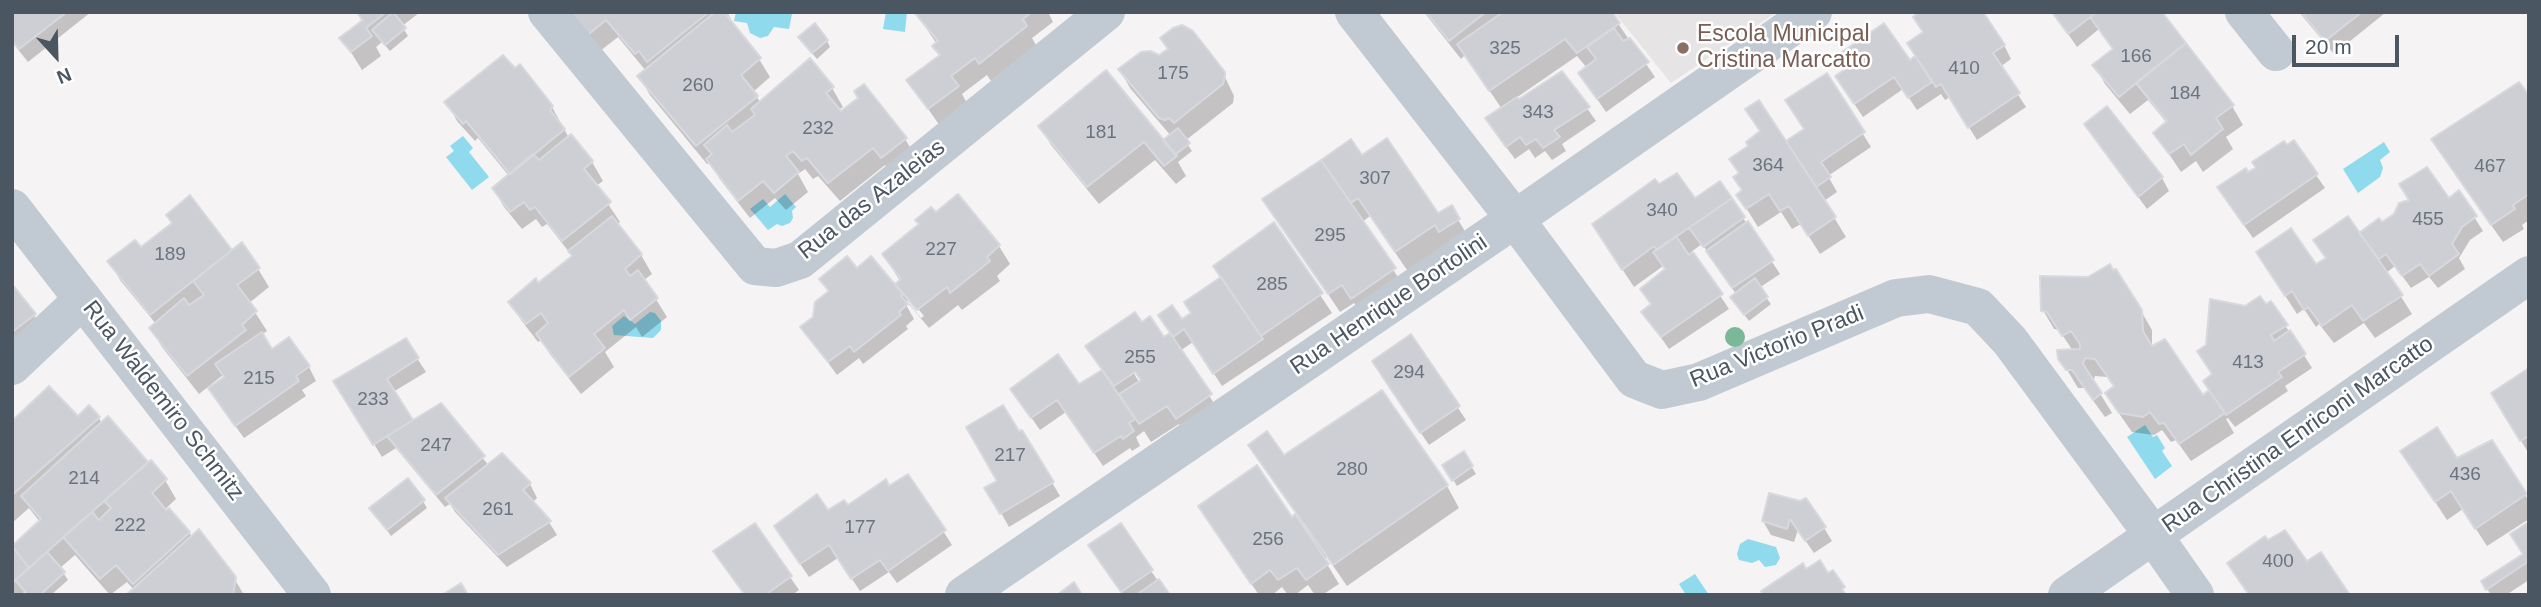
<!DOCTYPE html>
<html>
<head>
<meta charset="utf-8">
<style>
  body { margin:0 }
  #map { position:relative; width:2541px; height:607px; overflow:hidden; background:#f5f3f3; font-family:Arial,sans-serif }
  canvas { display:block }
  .frame { position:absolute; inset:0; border:14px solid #4a5661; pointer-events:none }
  .north { position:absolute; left:21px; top:21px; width:70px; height:70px; -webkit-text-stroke:5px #fff; paint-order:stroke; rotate:158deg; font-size:19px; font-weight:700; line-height:28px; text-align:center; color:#4a5661 }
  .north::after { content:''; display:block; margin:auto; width:24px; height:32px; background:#4a5661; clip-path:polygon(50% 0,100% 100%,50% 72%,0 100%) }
  .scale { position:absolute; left:2292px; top:35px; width:107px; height:32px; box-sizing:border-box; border:4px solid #4a5661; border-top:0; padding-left:9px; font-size:21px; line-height:24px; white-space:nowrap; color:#4a5661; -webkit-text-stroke:5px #fff; paint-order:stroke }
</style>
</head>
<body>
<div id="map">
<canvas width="2541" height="607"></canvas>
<div class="frame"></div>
<div class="north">N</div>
<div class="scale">20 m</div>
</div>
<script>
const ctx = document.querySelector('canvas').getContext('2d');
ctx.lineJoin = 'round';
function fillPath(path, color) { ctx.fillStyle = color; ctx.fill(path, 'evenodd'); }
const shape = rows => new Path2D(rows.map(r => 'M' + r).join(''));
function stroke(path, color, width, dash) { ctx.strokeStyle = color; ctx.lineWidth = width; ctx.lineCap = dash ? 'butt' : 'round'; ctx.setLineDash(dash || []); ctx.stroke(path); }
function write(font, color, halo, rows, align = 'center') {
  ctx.font = font + ' Arial,sans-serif'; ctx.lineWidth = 5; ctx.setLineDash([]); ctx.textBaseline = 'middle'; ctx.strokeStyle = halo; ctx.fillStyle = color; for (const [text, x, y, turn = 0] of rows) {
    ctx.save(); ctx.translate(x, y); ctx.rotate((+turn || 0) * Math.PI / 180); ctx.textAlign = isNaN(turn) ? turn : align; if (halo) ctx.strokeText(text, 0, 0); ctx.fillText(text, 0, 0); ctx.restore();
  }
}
fillPath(shape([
  [1614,12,1777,12,1671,83]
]), '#e6e4e5');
fillPath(shape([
  [736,12,783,12,792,14,789,29,774,27,768,36,760,38,750,33,747,23,734,21],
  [886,12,907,12,905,32,883,29],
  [463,136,473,148,469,152,489,177,472,190,446,157,454,151,450,146],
  [2384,142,2390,152,2380,160,2383,168,2380,177,2358,193,2343,169],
  [785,194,796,207,792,211,793,218,790,223,782,226,777,224,768,230,750,209,763,199,770,207],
  [650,312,655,313,661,321,661,330,653,338,614,335,612,326,624,316,635,324],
  [2145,425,2153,437,2157,435,2165,448,2162,451,2172,466,2155,479,2127,437],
  [1748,539,1776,547,1780,558,1776,565,1765,567,1759,560,1752,563,1739,560,1737,554,1740,544],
  [1695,574,1709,595,1686,595,1679,584]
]), '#90daee');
fillPath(shape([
  [12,12,91,12,28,62,12,42],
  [356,12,419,12,419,13,402,26,408,36,390,51,382,42,376,47,381,56,362,70,342,38,363,22],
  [564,12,727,12,732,21,730,22,759,59,770,77,753,92,761,103,832,88,843,107,838,110,905,139,916,157,893,175,885,165,840,201,818,176,813,179,805,169,798,174,808,192,786,210,775,198,750,218,719,178,710,162,707,164,650,95,639,76,646,71,618,37,595,55],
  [915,12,1048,12,1053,22,1032,38,1036,45,991,81,987,75,962,94,968,105,940,126,908,80,940,57,934,46,937,44],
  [1424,12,1499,12,1501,16,1610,12,1655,77,1606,112,1588,86,1587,68,1577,56,1516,98,1519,102,1562,73,1596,121,1562,144,1566,151,1552,160,1545,151,1535,158,1529,149,1515,159,1495,132,1502,109,1465,55,1461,59],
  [2053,12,2160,12,2232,106,2243,125,2226,137,2233,149,2203,172,2196,161,2181,172,2155,133,2166,122,2148,100,2130,114,2105,84,2095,65,2114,50,2099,29,2077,47],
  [2299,12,2385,12,2385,13,2334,54],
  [827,41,830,47,817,59,804,44],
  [2004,45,2011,59,2000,67,2026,107,1977,140,1950,97,1945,100,1941,94,1917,110,1903,89,1863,117,1845,90,1917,57],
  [1120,70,1223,73,1234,96,1233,103,1185,141,1192,151,1178,162,1186,176,1176,184,1155,160,1099,204,1051,145,1040,126,1163,142,1171,136,1130,88],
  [1826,75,1871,147,1828,176,1837,192,1824,201,1846,237,1820,254,1801,224,1792,229,1781,212,1758,227,1738,195,1786,143,1805,130],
  [2529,98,2529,220,2522,225,2524,229,2503,242,2444,158],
  [447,102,552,107,569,138,571,136,592,162,603,181,596,186,620,222,616,225,641,255,652,274,644,280,667,317,642,337,636,327,605,352,614,367,581,394,549,353,541,340,538,342,521,320,510,302,538,285,573,257,547,224,542,227,536,219,522,229,504,207,494,189,509,176,478,138,475,141,457,121],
  [2086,125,2162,178,2169,191,2147,209],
  [1351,142,1361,158,1437,216,1451,208,1469,238,1407,270,1370,216,1362,222,1405,288,1363,316,1354,303,1340,312,1265,200],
  [2293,142,2325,188,2253,238,2227,201,2248,175],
  [1720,183,1780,274,1759,288,1771,304,1749,321,1736,304,1736,294,1702,244,1691,252,1729,309,1669,349,1643,312,1652,305,1642,290,1667,270,1663,266,1634,287,1605,243,1659,187,1695,200],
  [2459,193,2483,231,2470,240,2459,258,2465,269,2438,288,2429,277,2411,288,2395,266,2386,273,2412,314,2375,338,2364,323,2334,343,2319,324,2316,327,2304,309,2297,314,2269,271,2315,266,2327,259,2316,240,2359,235,2449,200],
  [1273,224,1332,313,1222,386,1193,342,1180,351,1221,414,1188,436,1179,424,1151,442,1144,431,1136,437,1140,446,1132,451,1130,448,1103,466,1066,412,1040,430,1012,390,1078,387,1103,371,1088,347,1142,324,1164,339,1172,334,1181,321,1193,313],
  [1129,365,1142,380,1139,382],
  [999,246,1010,264,997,276,1000,281,962,310,958,305,929,328,907,302,905,303,914,319,906,326,908,329,863,364,859,358,837,375,802,327,814,318,829,293,821,280,856,270,899,292,900,281,884,255],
  [909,298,924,316,921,318,907,301],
  [141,249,232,253,258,269,269,287,249,303,267,331,261,335,272,352,288,339,309,367,316,381,302,390,306,396,244,438,218,402,225,378,223,375,199,394,162,347,151,328,156,324,120,280,110,261],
  [12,287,34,315,45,334,12,359],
  [2271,303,2312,368,2285,386,2288,391,2235,427,2228,418,2226,419,2234,433,2191,461,2176,440,2171,442,2162,430,2154,435,2132,432,2118,412,2115,388,2107,377,2095,376,2093,382,2112,413,2105,417,2084,388,2078,388,2060,358,2073,351,2059,330,2054,329,2043,310,2141,311,2152,330,2152,348,2203,398,2211,391,2214,375,2207,346,2245,308,2265,307],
  [1411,337,1466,420,1429,445,1382,375],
  [405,340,426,372,393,392,412,422,441,405,489,466,502,455,530,484,537,498,532,503,549,522,557,535,507,567,455,512,450,504,445,507,396,448,382,457,343,394],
  [2529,370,2529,454,2504,412],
  [78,418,99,418,102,424,108,418,148,465,165,480,176,499,161,513,189,533,234,578,244,595,129,595,134,590,127,582,110,595,75,555,60,568,68,580,51,595,28,595,25,591,21,595,12,595,12,549,40,522,29,508,12,523,12,423],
  [1022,432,1060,496,1009,527,987,488,999,481,1018,433],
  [2491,443,2529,501,2529,519,2487,546,2463,509,2447,520,2402,452,2456,460],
  [1251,445,1283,458,1447,486,1459,508,1347,586,1327,557,1324,559,1339,584,1322,595,1315,595,1308,585,1295,595,1288,595,1282,587,1272,595,1259,595,1211,525,1292,519,1297,515],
  [1463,453,1476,474,1457,486,1444,465],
  [908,476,952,545,897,583,889,572,860,591,838,558,809,577,784,540,827,512,847,508,889,488],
  [423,501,427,508,391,536,376,515],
  [1800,503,1824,528,1832,541,1814,553,1798,530,1794,542,1771,535,1763,521],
  [2529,524,2529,580,2506,595,2491,595,2483,582,2525,555],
  [755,526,799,590,792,595,745,595,715,552],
  [1098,559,1151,571,1168,595,1124,595]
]), '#0003');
const building = shape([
  [12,12,67,12,19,49,12,41,12,12],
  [357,12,386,12,366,28,372,36,351,52,339,38,363,20,357,12],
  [393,12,406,28,385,45,372,30,393,12],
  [562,12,709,12,647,62,639,51,635,54,606,20,584,38,562,12],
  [715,12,724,12,761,58,741,75,758,96,696,146,637,76,715,12],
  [914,12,1032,12,1023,19,1027,26,979,64,975,58,951,76,959,86,928,109,906,80,940,55,932,46,938,41,914,12],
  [1426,12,1486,12,1449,41,1426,12],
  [1503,12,1612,12,1620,23,1577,53,1565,39,1489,91,1457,44,1503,12],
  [1919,12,1983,12,2005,45,1993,53,2020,93,1968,128,1941,84,1936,87,1907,43,1923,32,1913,17,1919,12],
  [2052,12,2097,12,2068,34,2052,12],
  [2097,12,2162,12,2186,43,2119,97,2092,65,2113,49,2090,17,2097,12],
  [2301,12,2362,12,2325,41,2301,12],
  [815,23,828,40,812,53,798,37,815,23],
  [1884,23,1910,60,1915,56,1932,82,1908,98,1894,77,1854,104,1835,76,1847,68,1838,55,1884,23],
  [1182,25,1193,31,1225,72,1225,76,1223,84,1174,123,1169,118,1165,120,1159,118,1118,69,1141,52,1150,51,1159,55,1168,49,1160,38,1173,28,1182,25],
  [1614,28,1623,41,1630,38,1649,62,1597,99,1578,73,1596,59,1587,47,1614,28],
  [2186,43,2234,105,2216,118,2223,129,2191,155,2184,144,2169,154,2153,133,2167,121,2136,83,2186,43],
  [503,55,515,68,520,64,553,106,550,110,565,129,510,174,466,121,463,124,444,102,503,55],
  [810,58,834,87,826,93,841,111,858,98,854,91,864,84,907,138,881,158,873,148,828,183,807,158,802,161,793,151,786,156,799,172,774,193,763,181,738,201,706,159,712,154,704,145,727,125,732,132,755,115,751,109,810,58],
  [1106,70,1177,156,1164,166,1144,142,1087,187,1038,126,1106,70],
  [1562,71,1590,107,1554,130,1560,137,1543,148,1536,139,1526,145,1520,137,1506,147,1485,118,1517,97,1519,99,1562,71],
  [1827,73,1865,132,1821,162,1831,177,1816,187,1786,141,1804,129,1785,100,1827,73],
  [2519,82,2529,95,2529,194,2513,205,2515,209,2491,225,2431,139,2519,82],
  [1759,100,1836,217,1808,236,1789,206,1780,211,1769,194,1746,209,1736,195,1742,190,1733,177,1739,173,1729,159,1748,146,1746,142,1760,131,1745,109,1759,100],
  [2107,106,2163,177,2138,197,2084,124,2107,106],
  [1178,128,1190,143,1175,155,1163,140,1178,128],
  [571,134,593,161,584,169,611,202,562,241,535,207,530,210,524,202,510,212,492,188,533,154,539,160,571,134],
  [1387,138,1438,213,1452,205,1460,219,1439,232,1435,225,1395,252,1358,198,1351,203,1321,160,1351,139,1362,155,1387,138],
  [2294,140,2318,174,2244,225,2217,187,2246,168,2248,172,2256,168,2252,162,2284,141,2287,145,2294,140],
  [1321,160,1396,268,1351,299,1342,285,1328,294,1262,199,1321,160],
  [2427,167,2449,198,2459,190,2477,216,2462,227,2452,244,2459,254,2429,276,2420,264,2402,276,2386,254,2379,259,2359,233,2379,218,2382,222,2394,214,2399,203,2409,200,2399,184,2427,167],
  [1677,173,1695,198,1720,181,1732,198,1657,250,1654,246,1622,270,1592,224,1655,179,1659,184,1677,173],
  [958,194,1000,245,987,257,990,261,950,293,947,287,917,310,895,284,901,279,882,254,919,224,915,220,931,207,936,212,958,194],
  [190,195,232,250,150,315,107,261,135,240,141,247,172,223,166,215,190,195],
  [1732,198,1745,217,1703,247,1689,228,1732,198],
  [612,216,642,254,625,269,630,276,638,270,658,298,630,320,624,310,594,334,605,348,569,377,536,334,548,323,541,313,526,324,508,302,536,278,538,283,572,256,568,251,612,216],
  [2348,216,2403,295,2363,321,2352,305,2322,326,2308,307,2304,310,2292,291,2285,296,2256,252,2291,228,2316,264,2326,258,2313,240,2348,216],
  [1748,221,1774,260,1732,288,1706,251,1748,221],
  [1274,222,1323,293,1261,336,1213,266,1274,222],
  [1676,236,1689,255,1693,252,1723,294,1661,337,1641,312,1651,304,1640,289,1665,269,1653,252,1676,236],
  [242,242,260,268,237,285,257,311,242,325,246,330,187,376,149,328,184,298,189,305,204,295,193,281,242,242],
  [847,256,857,268,871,256,903,294,901,296,908,304,899,312,901,315,854,352,850,346,828,362,800,327,813,317,815,302,829,291,819,279,847,256],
  [2110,264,2113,270,2116,269,2142,310,2143,331,2152,346,2165,339,2203,395,2209,390,2225,413,2179,444,2164,423,2159,424,2150,412,2143,417,2119,413,2105,393,2114,386,2095,359,2085,358,2083,364,2102,393,2093,400,2072,370,2066,370,2058,359,2057,350,2080,349,2080,344,2071,331,2062,336,2047,312,2041,311,2040,276,2088,277,2110,264],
  [1221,277,1263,339,1213,374,1184,329,1173,337,1158,315,1172,305,1182,319,1191,313,1184,302,1221,277],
  [1755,278,1768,297,1744,315,1730,297,1755,278],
  [12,284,36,314,12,332,12,284],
  [2260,296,2266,304,2271,301,2288,325,2271,335,2274,341,2290,330,2306,354,2278,372,2282,377,2226,415,2203,381,2212,374,2197,351,2206,345,2210,299,2245,306,2260,296],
  [1135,312,1142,322,1150,316,1164,337,1170,333,1212,394,1176,419,1167,406,1139,424,1119,394,1141,380,1135,372,1114,386,1085,346,1135,312],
  [262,332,272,349,289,337,310,366,296,376,299,381,235,426,208,388,224,377,215,364,262,332],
  [1411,334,1460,406,1420,433,1372,361,1411,334],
  [406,338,419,358,387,379,413,420,373,445,333,381,406,338],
  [1058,354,1079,384,1102,370,1135,419,1129,423,1134,431,1123,439,1121,436,1094,453,1057,400,1031,418,1010,389,1058,354],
  [2529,368,2529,436,2520,441,2491,393,2529,368],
  [49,386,78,416,89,405,100,417,12,495,12,421,49,386],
  [1382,390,1448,485,1333,565,1248,445,1267,431,1284,455,1382,390],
  [441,403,485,456,436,495,387,436,441,403],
  [1003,405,1019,431,1022,430,1054,482,1000,514,984,488,997,481,966,427,1003,405],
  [108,416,148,462,29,568,12,546,41,519,21,496,108,416],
  [2437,427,2457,458,2492,440,2527,494,2475,529,2451,491,2435,502,2400,451,2437,427],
  [1464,451,1473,466,1452,481,1442,465,1464,451],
  [502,453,531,483,523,490,551,521,498,555,445,498,502,453],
  [151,460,167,479,152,493,166,510,169,508,190,532,133,584,116,565,100,579,63,537,92,512,99,520,111,508,104,501,151,460],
  [1257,465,1292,517,1295,514,1329,564,1306,580,1297,568,1278,580,1270,570,1251,584,1198,506,1257,465],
  [908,474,946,530,888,571,880,560,851,579,829,545,800,564,774,526,817,494,828,510,844,500,848,505,886,479,889,486,908,474],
  [408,478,425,500,387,530,369,508,408,478],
  [1769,493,1800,501,1806,498,1826,527,1805,541,1790,519,1787,529,1762,521,1769,493],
  [2529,522,2529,561,2486,590,2481,581,2523,554,2510,534,2529,522],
  [755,523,792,576,765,595,745,595,713,551,755,523],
  [1121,523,1153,570,1121,592,1088,545,1121,523],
  [199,529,236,577,233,595,126,595,199,529],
  [2285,530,2307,561,2321,552,2350,595,2249,595,2227,563,2265,536,2268,540,2285,530],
  [12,546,29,568,12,583,12,546],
  [47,552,65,572,40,595,28,595,15,580,47,552],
  [1820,560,1828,573,1833,570,1845,587,1842,589,1846,595,1764,595,1761,591,1803,563,1806,569,1820,560],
  [1159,579,1170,595,1136,595,1159,579],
  [1074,582,1082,595,1057,595,1074,582],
  [461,583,468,595,442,595,461,583]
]);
fillPath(building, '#cdcfd5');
stroke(building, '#d7d9de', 2);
stroke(shape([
  [547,12,755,266,776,268,800,260,1106,12],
  [1354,12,1515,219,1634,379,1662,390,1699,382,1896,298,1929,294,1978,307,2010,341,2153,535,2195,595],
  [2244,12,2276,52],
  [12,208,312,595],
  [12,366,83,299],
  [964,595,1515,219,1813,12],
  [2067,595,2529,275]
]), '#c1cad2', 38);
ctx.fillStyle = '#7bb799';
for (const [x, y] of [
  [1735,337]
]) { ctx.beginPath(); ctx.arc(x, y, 10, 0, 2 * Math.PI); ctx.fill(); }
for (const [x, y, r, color] of [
  [1683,48,7,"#8d6e63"]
]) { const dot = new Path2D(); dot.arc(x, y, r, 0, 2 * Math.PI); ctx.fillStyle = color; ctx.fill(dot); stroke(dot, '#fff', 2.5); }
write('19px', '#6b747e', null, [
  ["325",1505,49],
  ["166",2136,57],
  ["410",1964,69],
  ["175",1173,74],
  ["260",698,86],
  ["184",2185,94],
  ["343",1538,113],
  ["232",818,129],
  ["181",1101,133],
  ["364",1768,166],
  ["467",2490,167],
  ["307",1375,179],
  ["340",1662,211],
  ["455",2428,220],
  ["295",1330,236],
  ["227",941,250],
  ["189",170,255],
  ["285",1272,285],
  ["255",1140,358],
  ["413",2248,363],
  ["294",1409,373],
  ["215",259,379],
  ["233",373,400],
  ["247",436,446],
  ["217",1010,456],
  ["280",1352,470],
  ["436",2465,475],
  ["214",84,479],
  ["261",498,510],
  ["222",130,526],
  ["177",860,528],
  ["256",1268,540],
  ["400",2278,562]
]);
write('23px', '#785e54', '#fff', [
  ["Escola Municipal",1697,35],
  ["Cristina Marcatto",1697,61]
], 'left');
write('23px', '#4a5661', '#fff', [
  ["Rua das Azaleias",872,200,-38],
  ["Rua Henrique Bortolini",1389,305,-34],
  ["Rua Victorio Pradi",1777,347,-22],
  ["Rua Waldemiro Schmitz",163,401,52],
  ["Rua Christina Enriconi Marcatto",2298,435,-35]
]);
</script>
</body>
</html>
